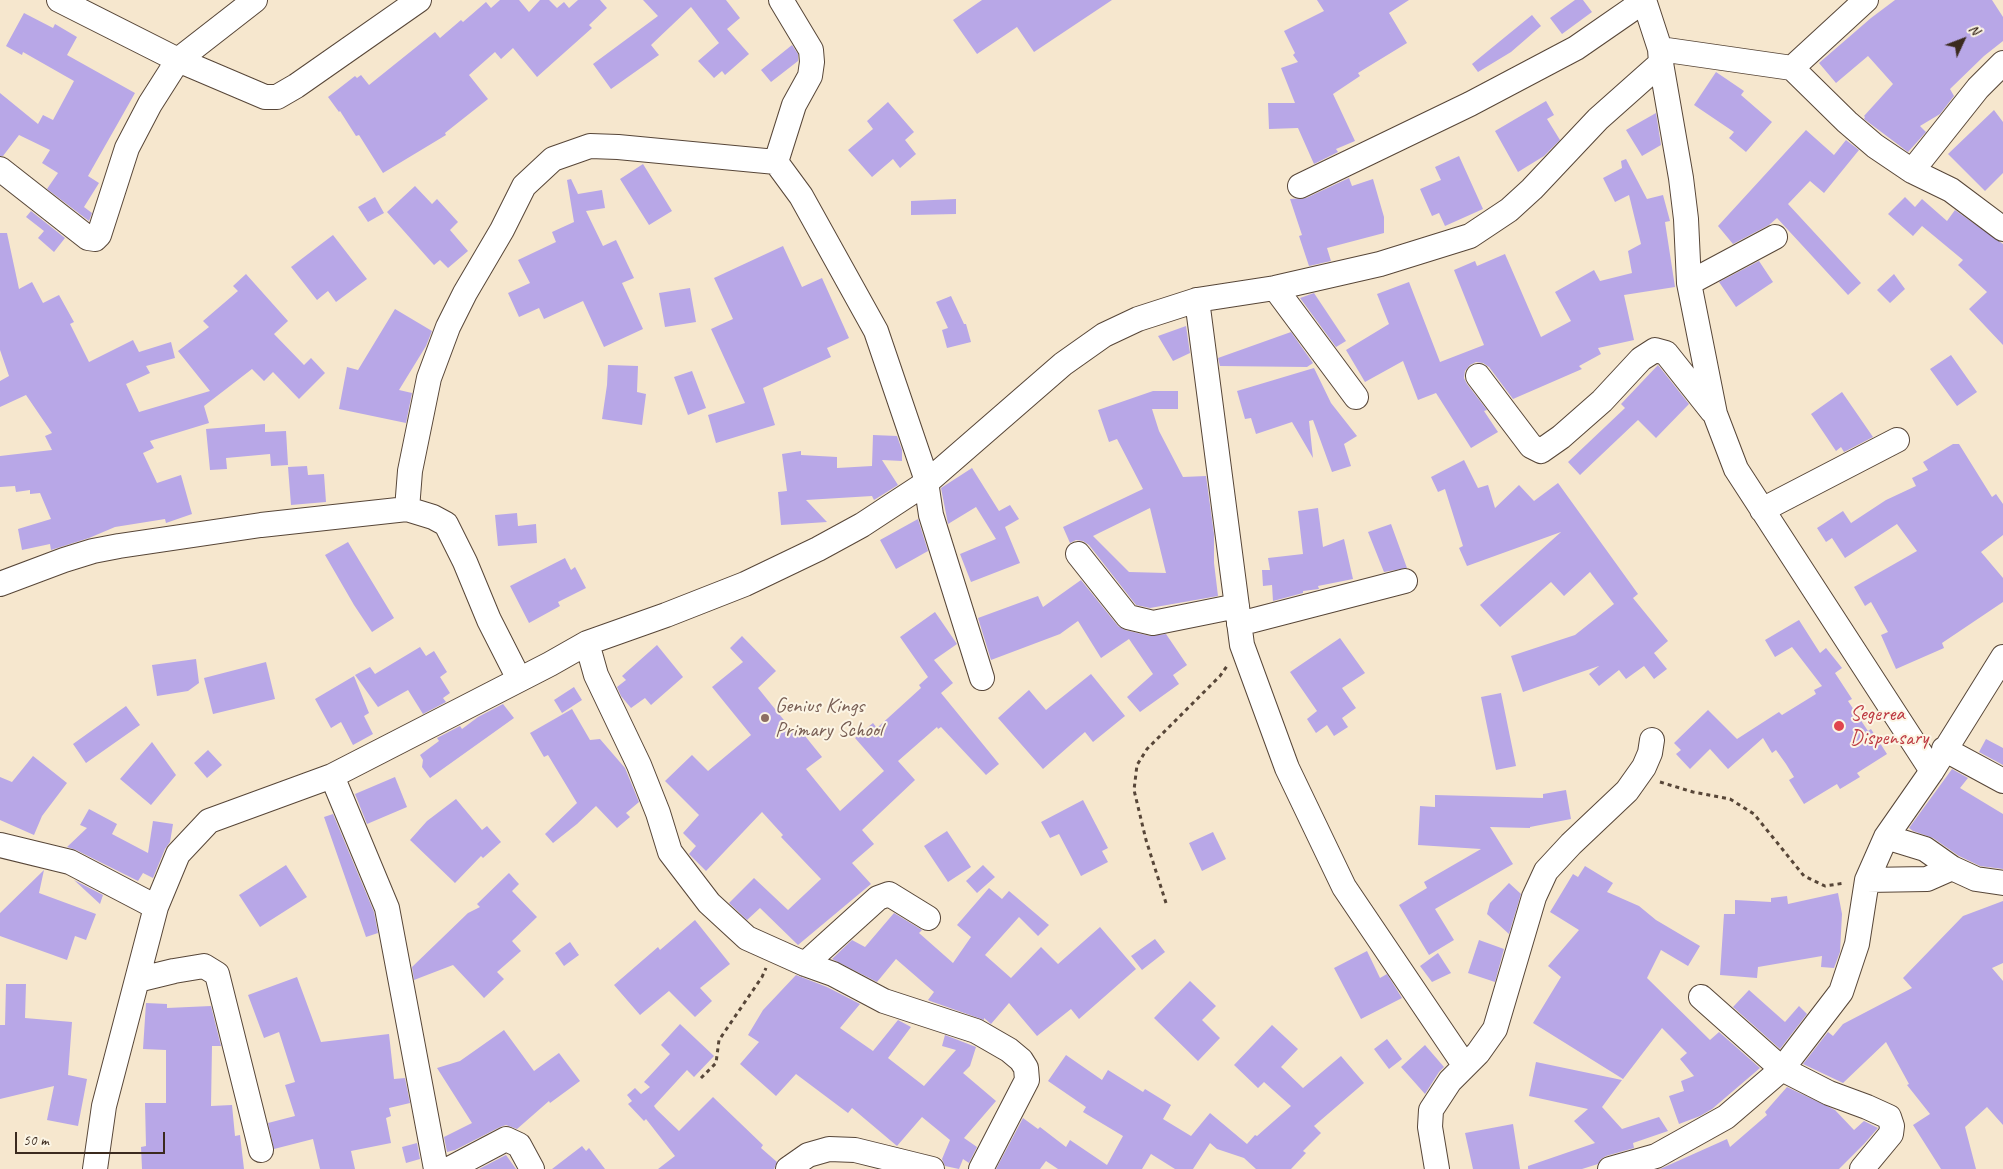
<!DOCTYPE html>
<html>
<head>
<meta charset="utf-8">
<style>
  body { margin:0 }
  #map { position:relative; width:2003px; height:1169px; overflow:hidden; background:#f6e7ce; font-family:Caveat,sans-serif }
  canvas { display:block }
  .north { position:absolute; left:1938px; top:15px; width:50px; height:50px; -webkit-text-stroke:4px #fcf5e5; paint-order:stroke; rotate:47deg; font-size:14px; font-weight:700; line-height:20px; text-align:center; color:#3b2a1e }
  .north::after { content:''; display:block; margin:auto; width:18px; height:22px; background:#3b2a1e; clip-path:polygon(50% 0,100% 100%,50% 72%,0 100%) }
  .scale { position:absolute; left:15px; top:1132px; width:150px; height:22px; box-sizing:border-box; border:2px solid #3b2a1e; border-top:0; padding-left:6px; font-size:15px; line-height:18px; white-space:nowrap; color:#3b2a1e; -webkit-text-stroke:4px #fcf5e5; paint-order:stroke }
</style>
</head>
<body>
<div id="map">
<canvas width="2003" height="1169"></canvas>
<div class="north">N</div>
<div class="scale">50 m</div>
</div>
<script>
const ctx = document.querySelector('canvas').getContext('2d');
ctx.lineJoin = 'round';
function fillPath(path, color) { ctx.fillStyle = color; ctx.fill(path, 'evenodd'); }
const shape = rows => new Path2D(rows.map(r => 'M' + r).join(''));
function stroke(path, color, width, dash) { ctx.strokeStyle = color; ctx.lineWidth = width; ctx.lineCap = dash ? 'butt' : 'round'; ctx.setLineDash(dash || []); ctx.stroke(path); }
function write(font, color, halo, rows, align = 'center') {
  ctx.font = font + ' Caveat,sans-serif'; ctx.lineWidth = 4; ctx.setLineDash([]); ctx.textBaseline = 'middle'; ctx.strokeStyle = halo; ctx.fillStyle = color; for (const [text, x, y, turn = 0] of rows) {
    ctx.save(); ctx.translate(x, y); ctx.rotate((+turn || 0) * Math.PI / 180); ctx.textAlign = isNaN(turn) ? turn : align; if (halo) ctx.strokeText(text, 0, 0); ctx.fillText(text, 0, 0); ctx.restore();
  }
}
fillPath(shape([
  [500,0,519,0,529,12,540,0,549,0,557,8,564,2,569,8,578,0,600,0,607,8,589,25,592,28,537,77,513,48,501,59,495,52,469,75,488,99,445,133,446,135,383,173,359,135,356,136,340,111,339,112,328,97,355,76,357,78,361,75,369,85,435,32,440,38,461,20,463,22,486,2,491,8],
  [643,0,726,0,740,18,727,29,749,54,725,75,722,71,714,78,698,61,719,43,691,7,651,45,659,55,611,89,593,64,658,16],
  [982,0,1112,0,1034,52,1017,27,977,54,953,20],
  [1317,0,1409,0,1389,13,1407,43,1358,73,1360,76,1333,94,1355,141,1336,149,1338,152,1314,164,1298,128,1269,129,1268,103,1295,103,1281,68,1298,62,1293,55,1295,53,1284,31,1324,11],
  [1575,0,1583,0,1592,12,1562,34,1550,18],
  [1895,0,1992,0,2003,17,2003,41,1984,56,1950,89,1954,96,1940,114,1920,126,1926,132,1908,152,1864,119,1865,117,1864,116,1893,84,1868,56,1836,83,1819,63,1871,18],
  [24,13,53,28,55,24,77,37,67,55,135,93,88,176,99,183,84,207,92,213,89,221,47,189,58,173,42,163,50,150,19,135,3,156,0,156,0,93,38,124,43,115,53,120,74,81,23,52,22,55,6,46],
  [1532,15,1541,26,1511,52,1478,72,1472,64],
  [792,45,798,54,798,61,771,82,761,70],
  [1716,72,1744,91,1741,95,1772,122,1746,152,1729,138,1734,132,1694,105],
  [1546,101,1554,115,1547,119,1560,140,1544,156,1518,172,1495,131],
  [888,102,914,132,905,140,916,154,900,168,893,159,872,177,848,150,873,129,867,121],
  [1994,110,2003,122,2003,173,1985,191,1948,154],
  [1656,113,1661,145,1642,156,1626,130],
  [1806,130,1834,155,1846,140,1859,150,1824,193,1810,181,1788,204,1861,283,1848,295,1777,218,1769,225,1733,244,1718,226],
  [1459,156,1483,209,1445,226,1439,213,1432,216,1420,189,1441,180,1435,167],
  [1626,159,1647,199,1663,195,1670,221,1665,222,1675,287,1624,295,1634,340,1598,348,1601,354,1579,366,1582,369,1513,399,1489,367,1483,363,1476,362,1470,365,1465,371,1464,378,1467,384,1487,410,1484,411,1498,432,1471,448,1436,393,1418,400,1403,361,1365,382,1346,350,1389,324,1377,294,1409,282,1440,362,1484,345,1454,270,1475,261,1477,266,1505,254,1541,337,1571,321,1555,292,1594,270,1600,281,1632,273,1628,251,1641,244,1629,195,1615,202,1603,178,1622,168,1621,161],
  [643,164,672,211,649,225,620,179],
  [1349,178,1352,186,1373,179,1384,217,1384,233,1327,248,1331,261,1309,266,1299,236,1302,235,1290,199,1306,198],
  [571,179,578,194,602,190,605,208,586,211,603,246,616,240,634,278,622,283,643,329,604,347,583,301,544,319,539,308,519,317,508,293,530,283,518,260,556,242,552,232,574,222,567,180],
  [415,186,432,204,437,199,458,222,450,230,468,251,448,268,440,260,434,265,387,212],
  [375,197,384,213,368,222,358,207],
  [1905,197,1915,207,1922,199,1947,221,1955,210,2003,244,2003,345,1969,309,1987,292,1958,265,1963,260,1922,226,1913,236,1888,214],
  [956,199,956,214,911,215,911,201],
  [31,211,65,238,54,252,38,238,44,231,26,217],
  [0,233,7,233,19,289,32,282,43,303,59,295,74,322,70,324,89,362,133,340,139,352,171,342,175,358,146,366,150,373,126,384,139,412,210,391,178,351,209,327,203,321,238,291,233,286,246,274,288,321,274,334,304,365,311,358,325,373,299,399,273,372,264,381,252,369,204,406,209,423,150,441,154,448,143,453,157,483,181,475,192,514,166,523,165,519,115,527,89,538,51,550,50,544,22,550,18,529,51,519,40,493,30,494,30,490,16,492,15,486,0,487,0,456,52,450,45,436,52,433,26,395,0,407,0,381,9,376,0,350],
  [333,235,367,279,336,302,328,291,317,300,291,267],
  [783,246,802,287,822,278,849,338,827,348,831,357,763,388,775,425,716,443,708,415,745,403,711,329,733,319,714,278],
  [1759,261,1773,282,1736,307,1719,282],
  [1894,274,1905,289,1890,303,1877,290],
  [690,288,696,322,665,327,659,293],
  [1314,293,1346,341,1336,347,1300,298],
  [951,296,964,324,966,324,971,342,947,348,942,330,948,328,936,302],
  [395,309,432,331,426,346,399,390,412,393,406,423,339,409,347,367,358,370],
  [1186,326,1190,353,1173,361,1158,336],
  [1291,332,1313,363,1307,367,1220,366,1218,358],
  [1951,355,1977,392,1957,406,1930,369],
  [608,365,638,366,637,392,646,394,642,425,602,419,607,385],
  [1658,365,1689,404,1656,438,1638,420,1580,475,1568,462,1625,408,1621,404],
  [1314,368,1331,403,1357,436,1344,444,1351,466,1332,472,1313,420,1309,421,1313,458,1292,422,1256,434,1251,418,1245,419,1237,391],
  [692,371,706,408,688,415,674,377],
  [1153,391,1178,391,1178,409,1152,409,1159,431,1183,477,1206,476,1214,534,1214,563,1218,596,1150,608,1136,605,1089,545,1083,541,1076,540,1070,543,1063,527,1143,489,1117,439,1109,442,1098,410],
  [1150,508,1166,573,1129,572,1093,536],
  [1842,392,1873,437,1844,452,1841,447,1836,451,1811,414],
  [265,424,265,432,286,431,288,465,271,466,270,454,226,458,227,469,210,470,206,429],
  [873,435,897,436,902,450,902,461,882,460,898,485,874,500,872,496,806,500,827,522,781,525,778,492,787,491,782,454,801,451,801,455,837,457,837,468,872,466],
  [1953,444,1959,444,1992,497,1996,494,2003,504,2003,535,1981,552,2003,578,2003,602,1942,643,1944,648,1896,669,1881,635,1888,632,1871,602,1865,606,1854,587,1917,551,1897,524,1845,558,1832,538,1826,542,1817,528,1843,511,1851,523,1886,500,1916,486,1912,478,1928,470,1923,462],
  [1464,460,1478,488,1488,485,1495,508,1519,485,1534,501,1558,483,1638,594,1633,598,1668,641,1654,653,1667,669,1654,679,1644,666,1626,679,1619,670,1599,686,1589,674,1599,666,1523,692,1511,656,1575,635,1614,604,1590,572,1564,596,1551,582,1500,627,1480,605,1561,532,1467,566,1459,548,1463,546,1445,489,1438,492,1431,477],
  [307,466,308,475,324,474,326,502,291,505,288,467],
  [972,468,999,511,1010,505,1019,519,1005,527,1020,563,971,582,960,554,996,539,976,507,948,524,941,488],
  [1318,508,1323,547,1344,539,1353,579,1318,586,1319,589,1303,591,1303,593,1273,601,1272,585,1263,586,1262,570,1270,570,1268,558,1303,554,1298,511],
  [517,513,518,526,536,524,537,543,498,546,495,515],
  [918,519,928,551,896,569,880,540],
  [1391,524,1407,568,1384,572,1368,532],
  [348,542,394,618,372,632,354,605,325,555],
  [565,558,571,570,575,567,586,588,558,602,560,606,529,623,510,586],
  [1081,580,1118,626,1125,630,1150,636,1166,634,1187,665,1173,675,1179,684,1140,712,1127,697,1153,674,1129,639,1101,658,1078,621,1060,634,991,660,978,618,1038,596,1043,607],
  [935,612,957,644,934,660,953,683,941,693,999,764,986,775,941,727,938,729,937,727,898,761,915,780,862,830,874,844,852,863,871,884,798,945,760,908,747,920,729,903,754,878,788,910,821,879,781,837,783,835,762,812,706,871,689,854,696,846,683,833,699,815,665,781,692,755,708,771,751,735,712,687,743,662,730,648,742,636,776,671,758,688,796,735,801,731,822,757,806,769,840,811,884,771,855,738,873,723,877,728,921,688,919,685,928,677,900,637],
  [1799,620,1820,653,1826,648,1842,668,1835,673,1852,699,1848,701,1868,731,1871,729,1887,754,1857,773,1860,777,1840,789,1837,784,1804,804,1789,780,1794,777,1786,764,1776,750,1772,753,1763,738,1728,769,1710,749,1690,769,1676,754,1681,750,1674,743,1708,710,1737,739,1779,712,1782,715,1816,694,1814,690,1822,686,1792,647,1775,657,1765,640],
  [1340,638,1365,673,1342,688,1356,708,1342,718,1348,727,1334,736,1327,725,1316,733,1307,719,1317,711,1290,672],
  [657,645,683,677,651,705,645,698,631,708,621,696,617,687,626,680,622,676],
  [420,647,426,656,434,651,447,672,440,677,450,693,443,698,446,702,423,714,408,690,378,707,355,675,370,667,375,674],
  [196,659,199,683,188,691,157,696,152,665],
  [266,662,275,699,213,714,204,678],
  [1091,674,1125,716,1093,742,1085,732,1043,769,998,718,1029,690,1046,710],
  [354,676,369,713,364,716,373,734,353,745,341,722,331,728,315,699],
  [574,687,582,700,562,713,554,700],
  [1501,693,1516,766,1496,770,1481,697],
  [503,704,514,718,430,778,422,767,423,760,420,755,439,741,437,738,460,726,462,729,478,717],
  [126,706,140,725,86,763,73,744],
  [572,709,590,740,600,739,625,768,639,802,626,813,630,817,617,828,596,806,577,824,553,843,545,834,577,803,548,755,544,757,530,733],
  [1986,739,2003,748,2003,765,1979,752],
  [152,742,176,775,151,805,120,779],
  [208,750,222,765,207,778,194,763],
  [33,756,67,783,42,816,34,835,0,820,0,777,12,782],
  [1952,769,1968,778,1960,788,2003,814,2003,869,1980,866,1959,856,1933,838,1913,831,1909,828],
  [395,777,407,807,367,824,355,794],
  [1566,790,1571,819,1530,827,1530,828,1490,827,1513,864,1435,909,1454,940,1429,955,1399,905,1427,888,1424,882,1481,849,1418,845,1420,806,1435,807,1435,795,1543,798,1543,794],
  [456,799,482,830,487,826,501,842,483,858,481,856,455,883,410,840,427,821],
  [1083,800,1108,848,1102,851,1108,862,1081,876,1059,834,1050,838,1041,822],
  [89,809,117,824,112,834,148,853,153,821,173,824,170,842,165,849,153,878,143,873,138,881,76,850,67,847,87,828,80,825],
  [333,814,374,912,378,933,366,937,324,817],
  [947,831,971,867,948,882,924,846],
  [1213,832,1226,859,1202,871,1189,843],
  [286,865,307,897,260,927,239,895],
  [983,865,995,877,977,893,966,881],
  [1585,866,1613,883,1607,892,1639,906,1656,920,1700,946,1688,966,1661,950,1647,978,1710,1040,1719,1032,1760,1068,1712,1109,1700,1116,1679,1124,1669,1096,1684,1091,1681,1081,1694,1076,1680,1059,1687,1053,1662,1028,1623,1079,1533,1023,1561,977,1548,966,1579,930,1550,912,1573,874,1578,877],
  [44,870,39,893,96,914,86,940,75,936,67,960,0,936,0,913],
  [509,873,519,884,512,891,537,917,512,941,521,951,497,972,504,979,484,998,453,965,414,980,412,967,468,913,480,907,477,904],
  [74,880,103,895,100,904],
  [1509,883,1521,894,1509,934,1487,914,1490,903],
  [989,888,1002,899,1009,891,1049,925,1038,936,1019,917,985,955,1011,978,1041,947,1058,964,1100,927,1136,969,1079,1019,1071,1009,1037,1036,1009,1003,991,1024,984,1018,984,1020,930,1001,928,1000,934,992,896,959,877,982,832,959,852,940,865,947,894,913,922,930,919,933,953,963,971,937,957,925],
  [1838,893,1842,914,1840,952,1834,968,1821,967,1822,956,1758,967,1757,978,1720,975,1724,914,1735,914,1735,900,1771,902,1771,898,1787,896,1788,904],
  [2003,901,2003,963,1992,968,2003,981,2003,1125,1987,1107,1965,1127,1976,1169,1941,1169,1913,1125,1930,1114,1907,1085,1909,1084,1886,1042,1843,1083,1803,1064,1828,1032,1833,1036,1843,1024,1912,988,1903,978,1963,916],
  [695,920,730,964,700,988,712,1001,695,1017,669,991,640,1015,614,985,658,947,660,950],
  [1155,939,1165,952,1142,970,1131,956],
  [1479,940,1504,949,1495,982,1468,973],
  [570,942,579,955,564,966,555,953],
  [1367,951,1380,978,1387,974,1402,998,1361,1019,1334,968],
  [1438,953,1451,973,1432,982,1420,966],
  [796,975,827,987,860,1004,840,1028,873,1051,898,1020,911,1027,888,1058,924,1086,956,1050,942,1046,945,1035,976,1047,970,1066,963,1073,996,1101,964,1138,977,1147,969,1163,963,1159,959,1169,945,1166,942,1159,950,1140,922,1117,897,1146,852,1108,848,1113,796,1074,776,1096,740,1064,759,1042,748,1035,763,1010],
  [297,977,321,1042,389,1034,394,1079,405,1078,410,1103,389,1108,391,1116,386,1118,391,1143,351,1151,355,1169,320,1169,313,1139,274,1149,268,1123,295,1116,285,1085,295,1082,279,1032,264,1038,248,995],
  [1190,981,1216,1006,1202,1020,1220,1038,1198,1061,1154,1018],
  [6,984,26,984,25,1018,72,1022,68,1075,87,1079,78,1126,47,1120,54,1086,0,1099,0,1025,5,1025],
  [1749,990,1785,1022,1799,1006,1807,1014,1780,1049,1733,1007],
  [146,1003,167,1004,167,1008,211,1006,221,1046,212,1046,211,1106,232,1105,235,1136,240,1135,244,1169,142,1169,141,1147,146,1146,145,1103,166,1103,166,1050,143,1049],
  [680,1024,714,1056,694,1077,687,1070,654,1106,656,1109,679,1131,713,1097,763,1145,761,1148,777,1162,774,1169,658,1169,675,1156,646,1119,644,1121,628,1104,632,1101,627,1095,635,1088,641,1094,650,1087,644,1082,670,1054,661,1045],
  [1272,1025,1298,1049,1281,1067,1303,1088,1341,1056,1364,1083,1314,1126,1321,1133,1303,1151,1306,1153,1291,1169,1256,1169,1244,1158,1217,1149,1210,1143,1193,1169,1175,1169,1151,1154,1142,1169,1058,1169,1046,1161,1040,1169,996,1169,1023,1118,1038,1129,1040,1127,1066,1147,1070,1140,1107,1165,1123,1136,1083,1112,1086,1107,1048,1081,1066,1055,1102,1080,1108,1070,1143,1092,1145,1089,1171,1105,1163,1119,1191,1136,1210,1113,1247,1144,1255,1135,1257,1136,1291,1106,1264,1082,1258,1088,1234,1065],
  [504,1030,534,1071,559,1053,580,1081,550,1103,549,1101,517,1129,506,1125,500,1127,455,1150,447,1152,444,1137,472,1123,437,1068,460,1061],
  [1387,1039,1402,1059,1389,1069,1374,1049],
  [1425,1045,1444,1067,1439,1072,1425,1094,1401,1067],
  [1536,1062,1622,1080,1602,1107,1622,1129,1659,1117,1668,1131,1633,1143,1634,1148,1606,1156,1601,1159,1598,1164,1582,1169,1528,1169,1528,1166,1595,1143,1574,1121,1588,1109,1529,1096],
  [1787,1087,1835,1110,1854,1130,1864,1121,1878,1128,1864,1144,1839,1169,1660,1169,1727,1139,1730,1147,1767,1115,1765,1112],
  [1513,1124,1520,1169,1473,1169,1465,1133],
  [417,1143,420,1159,406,1163,402,1147],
  [582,1146,586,1151,589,1148,605,1169,552,1169],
  [506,1155,516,1169,479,1169]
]), '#b8a7e7');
const minor = shape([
  [59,0,178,60,265,97,277,97,296,86,419,0],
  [781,0,811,50,812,62,810,76,794,105,776,162,801,196,876,331,925,475,931,515,982,678],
  [1644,0,1660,49,1661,63,1681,178,1686,219,1689,283,1715,414,1736,469,1932,771],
  [1660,49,1792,68,1847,122,1875,146,1912,171,1951,190,2003,229],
  [1792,68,1866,0],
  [0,169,88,238,95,239,99,235,127,148,150,104,178,60,255,0],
  [1912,171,1978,88,2003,63],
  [1300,186,1470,104,1576,48,1644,1],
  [1689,283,1775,237],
  [1275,288,1356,397],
  [1197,300,1242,645,1287,768,1344,887,1465,1066,1450,1081,1431,1110,1430,1127,1437,1169],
  [1478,376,1531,446,1541,451,1561,437,1602,401,1641,359,1655,350,1666,353,1712,411],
  [407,509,410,471,429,378,448,327,465,293,502,230,524,186,553,159,590,146,618,147,776,162],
  [1762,510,1897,440],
  [1078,554,1128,617,1153,623,1237,606],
  [0,584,64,560,93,551,119,546,261,525,407,509,433,517,446,524,465,562,489,620,519,679],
  [1239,624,1405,581],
  [587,643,596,675,639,765,658,813,670,852,709,903,747,938,805,964,833,974,884,1001,976,1031,1009,1050,1021,1060,1026,1068,1027,1080,981,1169],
  [1944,749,2003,781],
  [332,776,387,908,436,1169],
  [1886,837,1925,849,1952,868,1976,879,2003,883],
  [0,845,70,862,156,907],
  [1867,880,1927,879,1952,868],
  [805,964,878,898,889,894,928,918],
  [137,980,174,971,204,966,217,974,261,1150],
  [1701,997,1782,1069,1829,1093,1867,1107,1889,1117,1892,1126,1891,1134,1862,1169],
  [1465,1066,1478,1053,1495,1029,1534,897,1546,871,1571,844,1627,791,1644,767,1650,753,1652,740],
  [95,1169,104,1106,156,907,178,854,209,821,332,776,550,664,587,643,666,615,745,584,818,549,862,525,926,483,1063,364,1104,335,1138,319,1197,300,1275,288,1380,264,1470,236,1509,210,1532,189,1598,119,1661,63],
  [449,1169,506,1139,519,1145,532,1169],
  [788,1169,808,1155,829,1149,855,1150,932,1169],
  [1610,1169,1656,1156,1726,1117,1782,1069,1841,992,1857,944,1867,880,1886,837,1932,771,2003,657]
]);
stroke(minor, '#574638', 26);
stroke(shape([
  [1660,782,1693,792,1730,799,1754,814,1804,876,1825,886,1845,883],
  [1166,903,1146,840,1134,790,1137,765,1147,749,1220,676,1227,666],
  [701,1078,716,1063,719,1040,762,977,766,968]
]), '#574638', 3, [4, 4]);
stroke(minor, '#fff', 24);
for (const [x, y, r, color] of [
  [765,718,5,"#8d6e63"],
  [1839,726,6,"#e0444e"]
]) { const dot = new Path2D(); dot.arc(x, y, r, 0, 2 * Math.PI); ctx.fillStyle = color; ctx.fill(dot); stroke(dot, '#fcf5e5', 2); }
write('21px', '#785e54', '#fcf5e5', [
  ["Genius Kings",775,706],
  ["Primary School",775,730]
], 'left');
write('21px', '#be3a42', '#fcf5e5', [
  ["Segerea",1850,714],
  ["Dispensary",1850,738]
], 'left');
</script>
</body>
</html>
